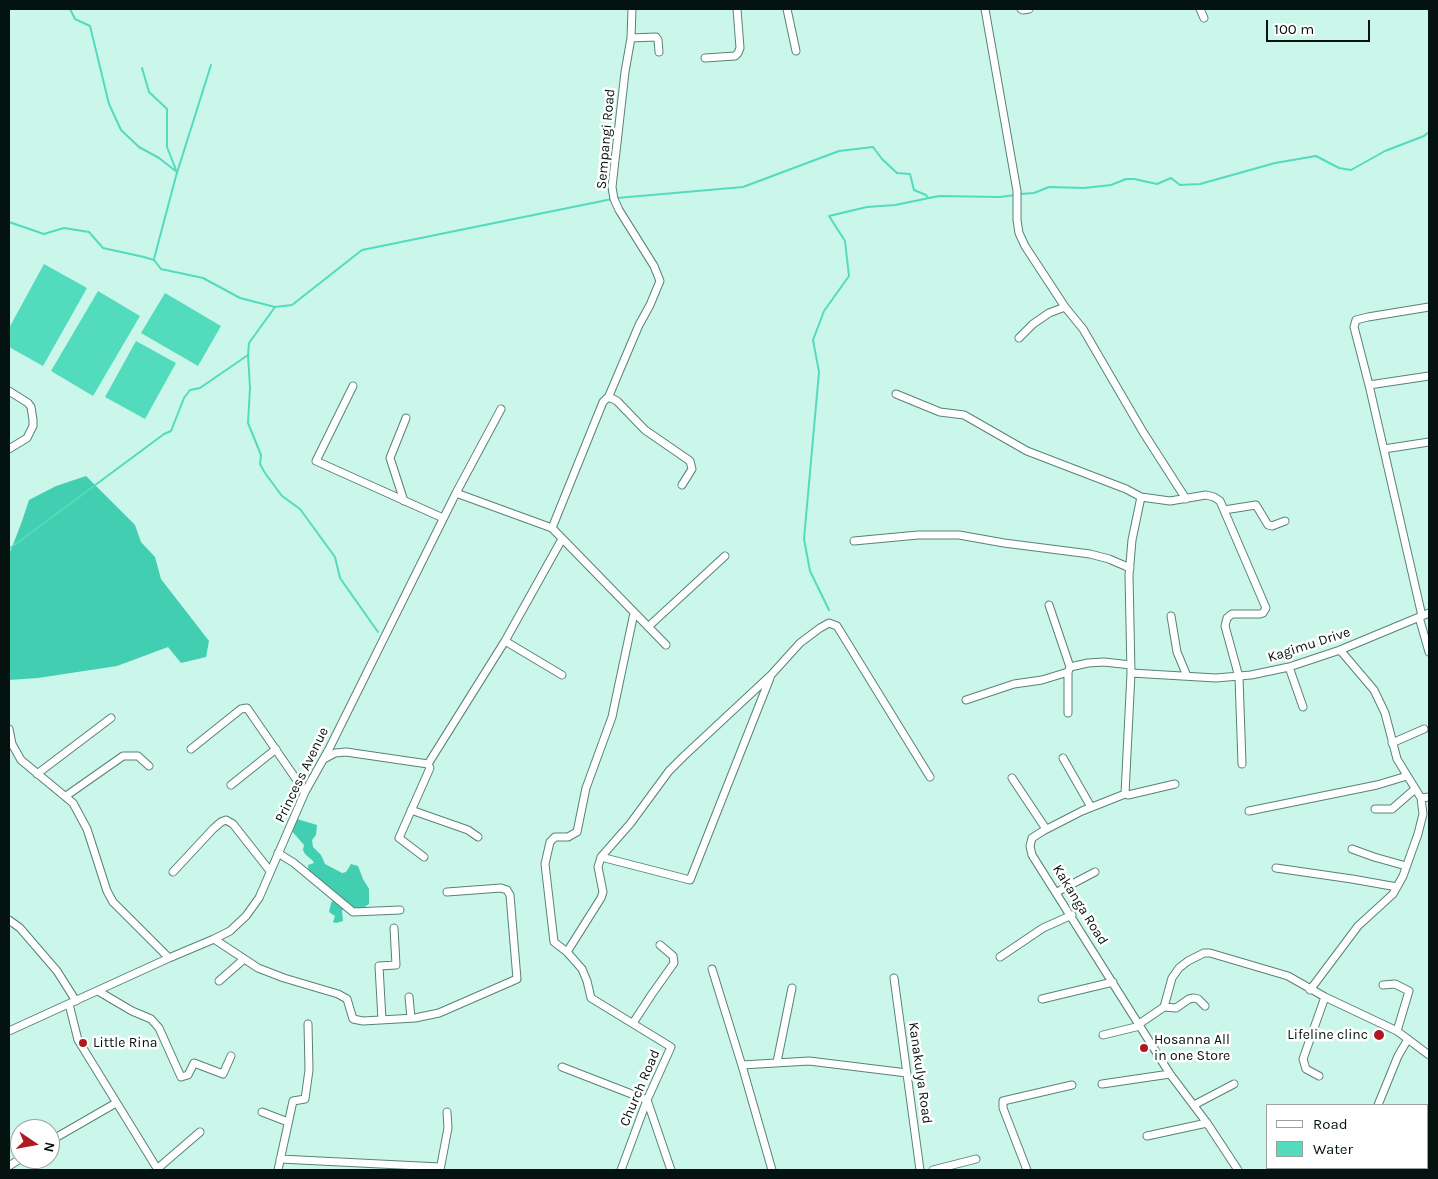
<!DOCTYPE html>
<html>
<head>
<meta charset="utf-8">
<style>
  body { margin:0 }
  #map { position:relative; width:1438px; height:1179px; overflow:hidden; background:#cbf7eb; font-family:Karla,sans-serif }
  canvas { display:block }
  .frame { position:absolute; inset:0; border:10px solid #04130f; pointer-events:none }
  .legend { position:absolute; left:1266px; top:1104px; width:162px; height:65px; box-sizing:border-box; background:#fff; border:1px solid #9ba19f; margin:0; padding:6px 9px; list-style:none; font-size:15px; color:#04130f }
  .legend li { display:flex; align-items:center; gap:10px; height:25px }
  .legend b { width:25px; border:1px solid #9ba19f }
  .north { position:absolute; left:10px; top:1119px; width:50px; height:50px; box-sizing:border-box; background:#fff; border:1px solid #9ba19f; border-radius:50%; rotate:102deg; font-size:14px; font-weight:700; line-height:20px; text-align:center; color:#04130f }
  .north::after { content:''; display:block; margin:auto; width:18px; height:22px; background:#ad1b21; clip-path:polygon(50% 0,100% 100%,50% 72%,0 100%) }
  .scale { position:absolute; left:1266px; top:20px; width:104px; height:22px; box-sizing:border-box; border:2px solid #04130f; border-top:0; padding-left:6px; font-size:15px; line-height:18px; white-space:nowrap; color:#04130f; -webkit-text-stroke:4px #fff; paint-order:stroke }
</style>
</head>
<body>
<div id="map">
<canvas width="1438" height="1179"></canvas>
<div class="frame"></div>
<ul class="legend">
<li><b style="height:6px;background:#fff"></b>Road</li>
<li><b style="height:14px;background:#52dbbd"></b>Water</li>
</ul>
<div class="north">N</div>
<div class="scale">100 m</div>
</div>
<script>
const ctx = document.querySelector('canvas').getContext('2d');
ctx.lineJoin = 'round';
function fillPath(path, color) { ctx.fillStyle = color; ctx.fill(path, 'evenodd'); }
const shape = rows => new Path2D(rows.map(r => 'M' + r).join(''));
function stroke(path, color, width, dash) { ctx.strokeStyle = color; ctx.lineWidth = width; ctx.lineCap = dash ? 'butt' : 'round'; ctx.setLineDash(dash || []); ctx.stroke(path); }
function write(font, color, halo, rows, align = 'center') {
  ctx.font = font + ' Karla,sans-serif'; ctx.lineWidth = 5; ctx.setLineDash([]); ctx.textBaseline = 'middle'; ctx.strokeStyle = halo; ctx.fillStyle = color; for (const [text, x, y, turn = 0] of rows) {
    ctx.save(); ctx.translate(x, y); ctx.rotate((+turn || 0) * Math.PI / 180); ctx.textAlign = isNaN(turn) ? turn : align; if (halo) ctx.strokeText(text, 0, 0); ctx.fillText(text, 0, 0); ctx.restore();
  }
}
fillPath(shape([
  [86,476,135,525,141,542,155,557,161,579,209,641,206,657,181,663,168,647,117,666,38,678,9,680,9,551,11,550,22,521,29,500,56,486],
  [297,819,317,825,316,835,312,840,313,847,321,855,325,864,342,873,346,872,351,864,358,866,363,879,369,889,369,904,363,908,342,910,343,921,336,923,333,922,335,916,329,912,331,903,334,899,309,877,308,865,314,863,313,861,305,854,303,850,304,845,290,829]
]), '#42ceb1');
fillPath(shape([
  [44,264,87,288,43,366,9,347,9,328],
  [98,291,140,316,93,396,51,371],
  [165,293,221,326,198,366,141,333],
  [136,341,176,363,145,419,105,397]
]), '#52dbbd');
stroke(shape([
  [70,9,75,19,90,26,109,104,121,130,139,147,159,158,177,172],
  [142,68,149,92,167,109,167,147,176,170],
  [1020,194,1034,193,1049,187,1084,188,1111,185,1126,179,1134,179,1157,184,1171,178,1180,185,1200,184,1275,163,1316,156,1339,168,1351,170,1385,151,1424,136,1429,132],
  [617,198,743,187,839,151,873,147,882,159,897,173,910,174,914,190,926,195,928,198],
  [9,222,44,234,64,228,89,232,103,248,144,257,154,260,161,269,203,278,240,298,275,307,292,305,362,250,612,199],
  [154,259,176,176,211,65],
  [248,355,250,388,248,423,261,455,260,464,265,473,282,496,300,509,335,557,340,578,378,632],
  [9,549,164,434,171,431,184,398,190,390,200,388,248,355,249,343,275,307],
  [829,610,810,571,804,539,819,372,813,340,824,311,849,276,845,241,829,216,867,207,895,205,939,196,1000,197,1015,195]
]), '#52dbbd', 2);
const street = shape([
  [787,9,796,51],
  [985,9,1017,191,1017,220,1019,233,1025,246,1065,307],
  [1021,9,1023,10,1029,9],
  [1200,9,1204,18],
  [631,38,656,37,658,40,659,52],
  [705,58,735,56,738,53,740,48,737,9],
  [1019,338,1033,324,1049,313,1065,307,1083,329,1143,432,1186,499],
  [1369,385,1429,376],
  [353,386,316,461,443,518],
  [9,391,28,403,31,407,33,420,33,426,27,438,9,449],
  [896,394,940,412,964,415,1027,451,1126,489,1141,497,1170,501,1206,495,1214,497,1220,501,1266,608,1263,613,1260,614,1232,614,1227,618,1225,626,1239,677,1242,764],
  [608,398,639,325,650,305,660,281,654,266,619,210,614,199,612,187,625,72,631,38,632,9],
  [1384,449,1429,442],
  [456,493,552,528,666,645],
  [1141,497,1132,540,1129,575,1131,673,1125,794,1082,811,1043,831,1032,838,1030,846,1032,855,1170,1074,1207,1123,1238,1170],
  [404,501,390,458,406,418],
  [1224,510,1256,505,1268,525,1272,526,1285,521],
  [552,528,603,402,607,398,611,398,617,401,645,430,690,461,692,469,682,485],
  [854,541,918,535,959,535,1004,543,1090,554,1109,559,1130,568],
  [1049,605,1070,667],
  [1171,616,1177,652,1187,676],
  [1422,616,1369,385,1354,327,1356,320,1368,317,1429,307],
  [1419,617,1429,652],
  [648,627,725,556],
  [505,641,562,675],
  [1289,667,1303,707],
  [1131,673,1216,678,1251,675,1289,667,1340,650,1429,613],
  [966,700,1014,684,1042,680,1068,672,1070,667,1088,663,1104,662,1131,665],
  [1068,713,1068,672],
  [9,729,12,744,21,760,73,803,87,829,107,891,113,902,169,958],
  [1392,743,1424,729],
  [191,749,241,709,247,708,305,792],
  [1063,758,1091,807],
  [324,759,335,753,346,752,428,764],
  [37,774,111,718],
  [1012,778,1046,829],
  [231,785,276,749],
  [1125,794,1128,795,1175,784],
  [66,796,123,756,138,756,149,766],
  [1421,798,1429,797],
  [1375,809,1392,809,1415,789],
  [411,810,468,830,478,837],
  [1249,811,1377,785,1407,776],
  [1352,849,1374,857,1406,866],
  [278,853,294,863,353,912,400,910],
  [424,857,399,838,430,768,428,764,505,641,562,539],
  [601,857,690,880,770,678],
  [1276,868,1352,879,1397,887],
  [173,872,213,829,221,822,226,820,233,824,270,871],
  [1057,892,1095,872],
  [9,920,20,928,57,971,76,1001],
  [214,939,258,968,284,978,338,994,347,999,353,1019,363,1021,415,1018,439,1013,517,979,510,895,507,890,501,888,447,892],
  [567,952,601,898,603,892,598,867,601,857,630,824,669,771,684,756,771,675,800,643,820,628,829,623,837,626,930,777],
  [1000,957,1043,928,1072,915],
  [712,969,743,1069,772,1170],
  [894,978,920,1170],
  [219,981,244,959],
  [1383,985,1395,984,1409,991,1397,1031],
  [1310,990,1358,926,1393,894,1403,876,1418,834,1423,814,1421,798,1397,759,1385,713,1374,690,1340,650],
  [98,991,132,1011,151,1019,159,1028,181,1077,188,1075,194,1063,223,1074,231,1056],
  [409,997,411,1018],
  [1042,999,1113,982],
  [69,1004,78,1040,158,1170],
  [1164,1007,1176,1008,1189,999,1194,998,1198,999,1205,1006],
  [382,1020,379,966,396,965,394,928],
  [633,1023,652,994,674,963,673,956,660,945],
  [1139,1024,1164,1007,1172,978,1179,968,1188,961,1204,953,1210,953,1288,976,1325,997,1397,1031,1429,1055],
  [9,1031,169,958,214,939,230,931,246,916,259,898,305,792,329,749,456,493,501,409],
  [1103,1035,1140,1026],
  [777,1062,792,988],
  [742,1065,809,1061,907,1073],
  [562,1067,647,1100,671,1170],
  [1319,1076,1306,1069,1303,1059,1325,997],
  [1102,1084,1170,1074],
  [1194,1105,1234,1084],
  [1378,1105,1398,1056,1408,1039],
  [262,1112,288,1122],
  [1147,1136,1207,1123],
  [50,1141,116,1103],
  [280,1159,440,1167],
  [9,1166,20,1159],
  [157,1169,200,1132],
  [278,1170,293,1101,305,1099,309,1070,308,1024],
  [440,1170,448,1128,447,1112],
  [621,1170,647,1100,671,1047,591,998,587,981,582,969,567,952,554,942,545,864,550,842,555,837,568,837,577,832,586,788,612,717,634,613],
  [933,1170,976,1159],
  [1027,1170,1003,1108,1003,1101,1072,1085],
  [1307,1170,1313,1168]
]);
stroke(street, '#598277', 9);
stroke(street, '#fff', 7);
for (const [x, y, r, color] of [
  [1379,1035,6,"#ad1b21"],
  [83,1043,5,"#ad1b21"],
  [1144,1048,5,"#ad1b21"]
]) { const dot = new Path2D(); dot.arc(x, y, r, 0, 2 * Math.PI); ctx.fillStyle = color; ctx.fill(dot); stroke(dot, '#fff', 2); }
write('14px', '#04130f', '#fff', [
  ["Sempangi Road",606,139,-85],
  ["Kagimu Drive",1309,645,-18],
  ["Princess Avenue",302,775,-64],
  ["Kakanga Road",1080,905,58],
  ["Kanakulya Road",920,1073,82],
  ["Church Road",640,1088,-67]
]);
write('14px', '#04130f', '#fff', [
  ["Lifeline clinc",1368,1035,"right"],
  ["Hosanna All",1154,1040],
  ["in one Store",1154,1056],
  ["Little Rina",93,1043]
], 'left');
</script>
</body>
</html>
